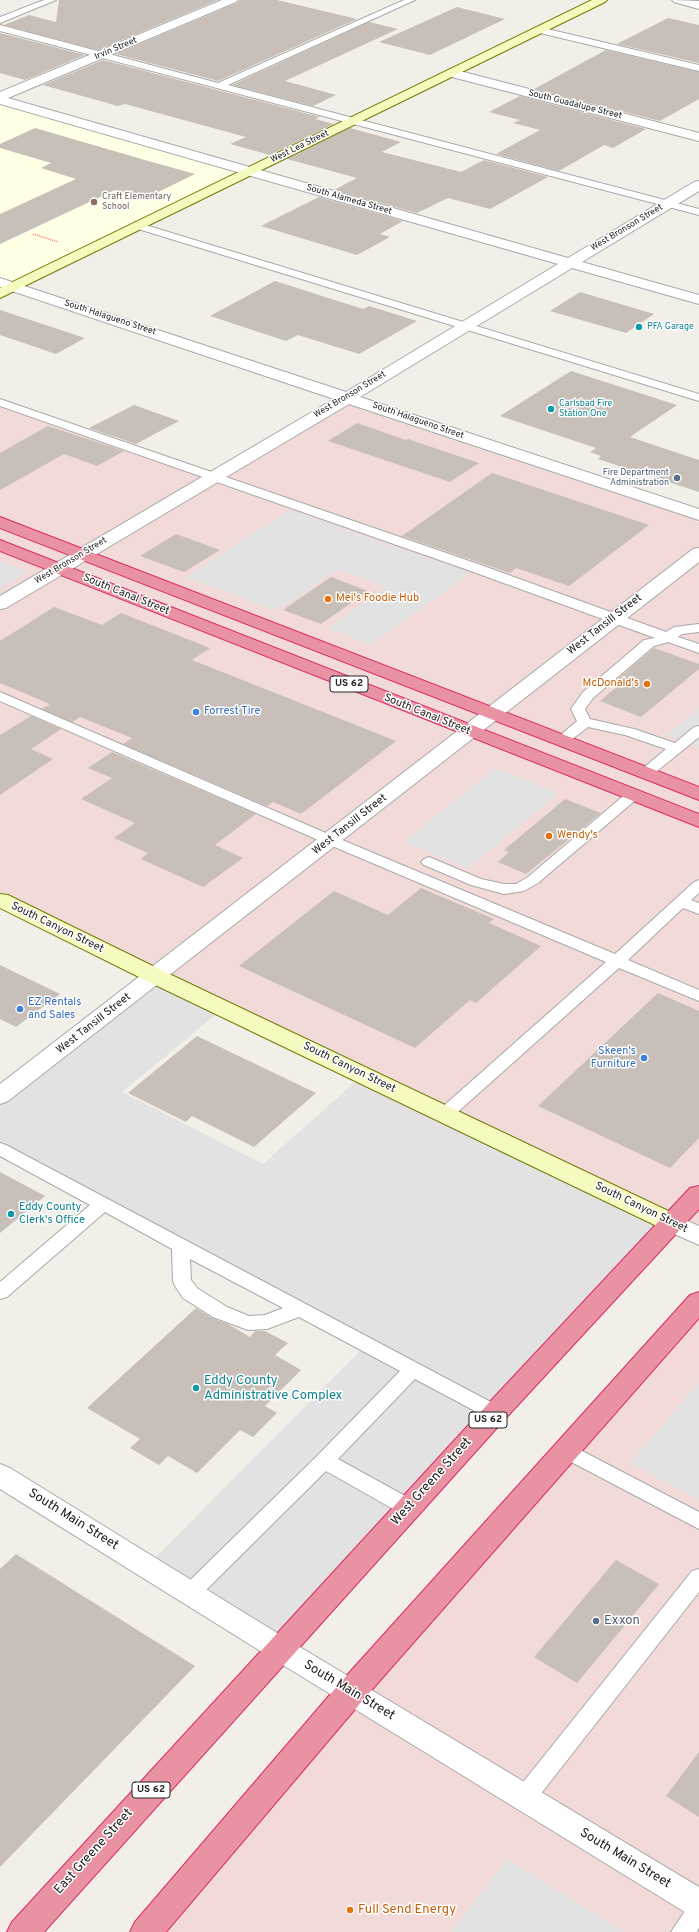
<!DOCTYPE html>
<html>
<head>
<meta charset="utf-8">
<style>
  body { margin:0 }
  canvas { display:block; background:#f2efe9 }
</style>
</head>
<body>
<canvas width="699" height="1932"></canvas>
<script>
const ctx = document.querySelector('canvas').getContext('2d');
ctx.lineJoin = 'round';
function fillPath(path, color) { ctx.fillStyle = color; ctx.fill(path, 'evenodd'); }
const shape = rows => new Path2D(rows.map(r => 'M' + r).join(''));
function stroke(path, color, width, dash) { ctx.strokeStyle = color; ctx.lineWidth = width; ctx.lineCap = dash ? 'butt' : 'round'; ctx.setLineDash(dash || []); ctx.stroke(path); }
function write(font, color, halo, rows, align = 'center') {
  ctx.font = font + ' Overpass,sans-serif'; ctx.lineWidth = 3; ctx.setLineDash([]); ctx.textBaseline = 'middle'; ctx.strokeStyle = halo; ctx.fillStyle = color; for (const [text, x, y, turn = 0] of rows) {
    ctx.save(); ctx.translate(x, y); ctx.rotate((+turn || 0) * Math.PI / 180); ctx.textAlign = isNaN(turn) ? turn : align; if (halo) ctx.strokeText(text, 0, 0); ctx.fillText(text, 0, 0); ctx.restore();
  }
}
fillPath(shape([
  [347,397,699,515,699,1236,0,900,0,402,216,477],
  [699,1301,699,1932,146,1932]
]), '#f2dad9');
fillPath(shape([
  [0,100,250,172,15,287,0,282]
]), '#ffffe5');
fillPath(shape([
  [289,510,290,510,470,573,371,645,328,628,387,587,338,569,277,611,186,577],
  [0,561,27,572,0,588],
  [699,708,699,748,667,735],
  [495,768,559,793,468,869,404,842],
  [155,976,224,1008,122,1092,263,1164,363,1075,672,1223,280,1649,147,1566,366,1345,0,1149,0,1096],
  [699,1382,699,1500,630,1463],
  [507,1859,624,1932,451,1932]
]), '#e2e2e2');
fillPath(shape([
  [59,0,218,0,98,50,4,25,29,15,56,22],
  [240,0,277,0,357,19,218,81,116,54,237,3],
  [457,7,505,19,430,55,379,42],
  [668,18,699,25,699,63,617,44],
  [369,22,398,29,285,81,336,95,313,106,232,85],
  [0,33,85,55,25,80,0,73],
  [606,50,699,72,699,99,660,121,534,89],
  [103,60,320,117,315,119,334,124,270,155,230,144,246,137,125,104,118,106,43,85],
  [520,96,646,129,613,148,604,145,559,171,496,154,540,130,513,123,520,120,489,112],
  [35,128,145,160,195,174,144,199,115,190,0,244,0,214,76,179,41,168,51,163,0,148,0,144],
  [350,128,401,142,382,152,461,172,484,160,548,177,490,209,448,198,417,213,334,190,357,178,287,159],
  [319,197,403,221,380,234,390,237,357,255,261,226],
  [275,281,363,309,369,306,417,321,359,354,298,335,286,341,210,316],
  [580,292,654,314,626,333,550,311],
  [0,310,85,338,56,354,0,335],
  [571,371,677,405,630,437,699,460,699,492,598,459,601,456,590,452,596,448,500,416],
  [134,405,179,421,136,444,89,428],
  [357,423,406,440,408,439,479,463,450,482,328,441],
  [48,426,124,451,97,466,64,454,0,490,0,453],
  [492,473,649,525,569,586,516,568,510,573,402,536],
  [176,534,220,550,184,572,140,556],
  [331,577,368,591,321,624,283,610],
  [54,607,102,625,121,613,210,648,192,660,396,741,301,814,273,802,267,806,123,744,132,738,80,717,72,722,42,709,50,704,0,683,0,641],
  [654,648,699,664,699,669,641,717,600,701,618,686,612,684],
  [31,716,61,729,31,749,53,759,0,795,0,735],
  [112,752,256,814,215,845,243,858,203,887,141,859,148,853,114,838,135,823,81,799,112,778,88,768],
  [565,799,601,813,526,874,498,862,509,852,504,850],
  [421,888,494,919,489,923,541,946,476,1003,470,1000,415,1048,239,966,334,891,388,915],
  [0,965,60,994,16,1027,0,1019],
  [658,993,699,1011,699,1138,670,1168,538,1106],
  [197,1036,316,1093,254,1147,192,1116,186,1122,128,1093],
  [0,1172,45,1196,0,1233],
  [196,1308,212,1318,228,1324,250,1337,255,1331,265,1331,288,1343,275,1355,301,1370,265,1406,277,1413,253,1437,240,1430,197,1473,168,1456,159,1465,130,1448,140,1439,87,1408],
  [16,1554,195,1666,0,1867,0,1569],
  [616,1560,659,1584,577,1683,534,1657],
  [699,1752,699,1817,666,1796]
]), '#c7bfb8');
const lane = shape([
  [44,0,56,0,0,23,0,17,44,0],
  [404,0,415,0,228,85,699,209,699,215,0,31,0,25,218,83,404,0],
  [539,27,699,65,699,71,536,32,535,30,539,27],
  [139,223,699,394,699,401,135,228,134,226,135,224,139,223],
  [0,399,478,564,666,632,674,627,699,624,699,632,682,634,678,637,699,644,699,653,668,642,654,646,593,698,585,709,590,719,634,729,675,743,694,727,699,726,699,737,651,776,646,777,641,776,639,773,641,770,666,749,625,735,588,727,567,743,562,744,557,743,555,740,577,721,571,709,583,692,644,640,655,638,468,570,0,406,0,399],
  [0,692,335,837,615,954,694,882,699,880,699,893,691,900,699,903,699,914,683,908,628,960,699,990,699,1001,619,968,451,1118,445,1120,439,1118,436,1114,439,1110,606,962,325,843,0,701,0,692],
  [633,791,638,792,640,795,638,798,538,883,524,891,504,894,471,885,424,865,421,862,424,859,429,857,481,879,504,884,516,884,528,877,628,792,633,791],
  [0,1143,6,1145,502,1408,505,1413,502,1418,495,1420,488,1418,415,1379,338,1459,416,1502,419,1508,416,1514,409,1516,402,1514,326,1471,197,1599,190,1601,183,1599,180,1593,183,1587,317,1456,400,1371,299,1317,267,1329,248,1330,213,1317,183,1298,175,1286,173,1281,172,1249,105,1212,7,1297,0,1299,0,1282,90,1205,0,1156,0,1143],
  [190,1259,283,1308,265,1315,249,1316,227,1307,197,1288,191,1280,190,1259],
  [565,1442,699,1512,699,1529,558,1455,555,1450,558,1445,565,1442],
  [699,1569,699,1592,532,1805,524,1808,516,1805,513,1798,516,1791,692,1571,699,1569],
  [699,1899,699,1928,697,1932,671,1932,691,1902,699,1899]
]);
const street = shape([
  [222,0,238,0,236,2,8,98,568,258,694,182,699,181,699,191,582,262,699,295,699,304,572,268,360,397,699,509,699,520,349,404,6,608,0,609,0,596,334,399,0,287,0,278,346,392,558,264,0,104,0,92,222,0],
  [672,0,699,1,699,9,674,2,672,0],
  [452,69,699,133,699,141,448,76,446,73,448,70,452,69],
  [699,548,699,562,8,1101,0,1104,0,1084,693,549,699,548],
  [672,1214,699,1226,699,1245,663,1229,660,1223,663,1217,672,1214],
  [0,1464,10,1468,290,1641,699,1887,699,1918,688,1914,270,1657,0,1489,0,1464]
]);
const secondary = shape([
  [592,0,607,0,605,2,0,298,0,288,592,0],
  [0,894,8,895,163,971,681,1217,684,1223,681,1229,672,1232,663,1229,147,981,0,908,0,894]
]);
const highway = shape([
  [0,517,699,787,699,800,0,528,0,517],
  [0,540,699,814,699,827,0,551,0,540],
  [699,1186,699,1209,504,1420,44,1932,7,1932,12,1922,486,1406,690,1188,699,1186],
  [699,1292,699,1318,362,1701,166,1932,130,1932,135,1922,340,1683,690,1295,699,1292]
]);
stroke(lane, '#a9a9a9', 2);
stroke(street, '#a9a9a9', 2);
stroke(secondary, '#707d05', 2);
stroke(highway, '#dc2a67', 2);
stroke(shape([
  [33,234,58,242]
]), '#fa8072', 1.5, [1, 1]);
fillPath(lane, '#fff');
fillPath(street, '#fff');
fillPath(secondary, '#f7fabf');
fillPath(highway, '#e892a2');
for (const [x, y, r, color] of [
  [94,202,4,"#8d6e63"],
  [639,327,4,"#0f9aa8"],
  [551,409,4,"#0f9aa8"],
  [677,478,4,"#5c6f8a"],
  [328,599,4,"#e8710a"],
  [647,684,4,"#e8710a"],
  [196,712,4,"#3f7fe0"],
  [549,836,4,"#e8710a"],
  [20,1009,4,"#3f7fe0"],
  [644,1058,4,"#3f7fe0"],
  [11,1214,4,"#0f9aa8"],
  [196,1388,4,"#0f9aa8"],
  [596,1621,4,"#5c6f8a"],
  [350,1910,4,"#e8710a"]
]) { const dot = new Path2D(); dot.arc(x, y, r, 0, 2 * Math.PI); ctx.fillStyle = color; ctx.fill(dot); stroke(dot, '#fff', 1.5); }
write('9px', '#222', '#fff', [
  ["Irvin Street",116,49,-23],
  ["South Guadalupe Street",575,105,14],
  ["West Lea Street",300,147,-26],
  ["South Alameda Street",349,200,16],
  ["West Bronson Street",627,228,-31],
  ["South Halagueno Street",110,318,18],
  ["West Bronson Street",350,395,-31],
  ["South Halagueno Street",418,421,19],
  ["West Bronson Street",71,561,-31]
]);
write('9px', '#785e54', '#fff', [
  ["Craft Elementary",102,197],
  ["School",102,207]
], 'left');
write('9px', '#0d838f', '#fff', [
  ["PFA Garage",647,327],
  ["Carlsbad Fire",559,404],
  ["Station One",559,414]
], 'left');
write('9px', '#4e5e75', '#fff', [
  ["Fire Department",669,473],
  ["Administration",669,483]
], 'right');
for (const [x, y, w] of [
  [349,684,38],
  [488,1420,38],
  [151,1790,38]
]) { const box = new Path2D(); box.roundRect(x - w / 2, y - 8, w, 16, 3); ctx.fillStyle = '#fff'; ctx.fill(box); stroke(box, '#222', 1); }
write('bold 10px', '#222', null, [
  ["US 62",349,684],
  ["US 62",488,1420],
  ["US 62",151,1790]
]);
write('11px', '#222', '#fff', [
  ["South Canal Street",126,595,22],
  ["West Tansill Street",605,625,-38],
  ["South Canal Street",427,715,22],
  ["West Tansill Street",350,825,-38],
  ["South Canyon Street",57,928,26],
  ["West Tansill Street",94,1024,-38],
  ["South Canyon Street",349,1068,26],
  ["South Canyon Street",641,1208,26]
]);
write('11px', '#c56008', '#fff', [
  ["Mei's Foodie Hub",336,599],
  ["McDonald's",639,684,"right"],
  ["Wendy's",557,836]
], 'left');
write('11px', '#366cbe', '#fff', [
  ["Forrest Tire",204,712],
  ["EZ Rentals",28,1003],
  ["and Sales",28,1016],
  ["Skeen's",636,1052,"right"],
  ["Furniture",636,1065,"right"]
], 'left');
write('11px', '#0d838f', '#fff', [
  ["Eddy County",19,1208],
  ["Clerk's Office",19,1221]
], 'left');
write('13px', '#0d838f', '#fff', [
  ["Eddy County",204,1381],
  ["Administrative Complex",204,1396]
], 'left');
write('13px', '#222', '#fff', [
  ["West Greene Street",432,1482,-48],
  ["South Main Street",73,1520,32],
  ["South Main Street",349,1691,31],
  ["East Greene Street",94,1852,-48],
  ["South Main Street",625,1859,31]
]);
write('13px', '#4e5e75', '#fff', [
  ["Exxon",604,1621]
], 'left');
write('13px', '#c56008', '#fff', [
  ["Full Send Energy",358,1910]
], 'left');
</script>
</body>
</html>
